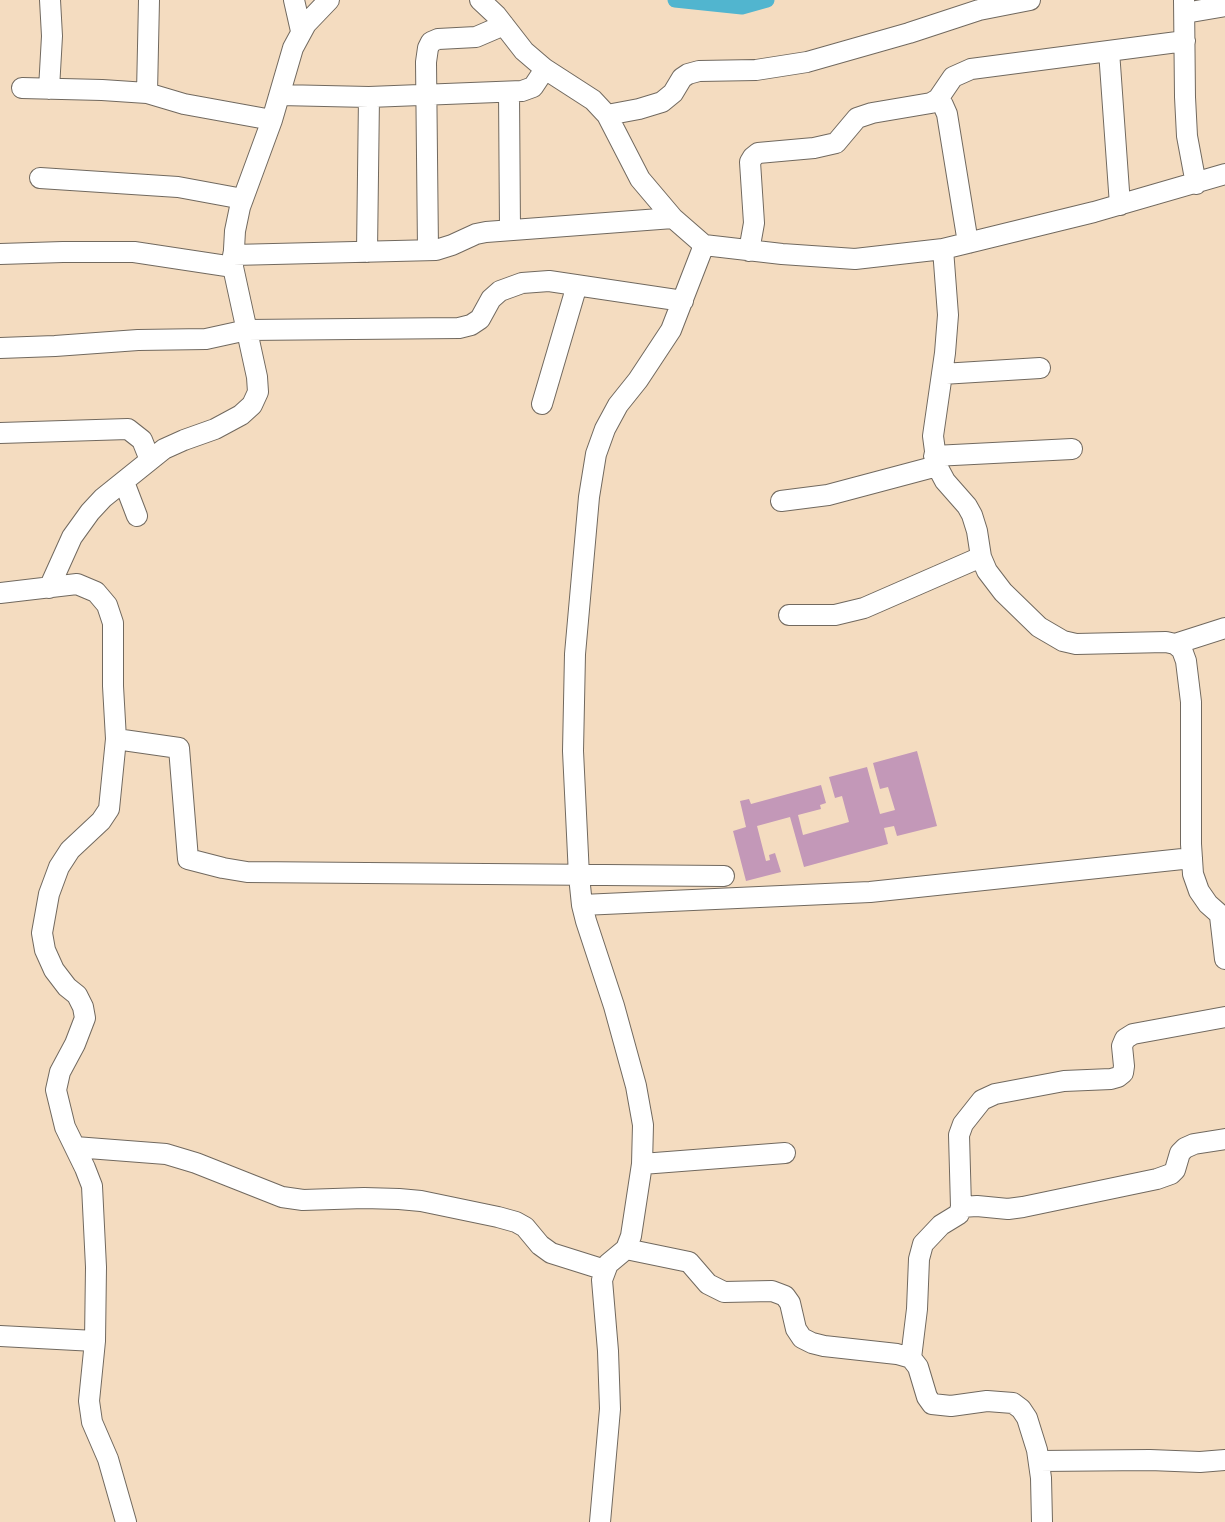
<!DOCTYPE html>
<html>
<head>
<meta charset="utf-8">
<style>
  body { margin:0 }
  canvas { display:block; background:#f4dcc0 }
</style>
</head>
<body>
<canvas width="1225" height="1522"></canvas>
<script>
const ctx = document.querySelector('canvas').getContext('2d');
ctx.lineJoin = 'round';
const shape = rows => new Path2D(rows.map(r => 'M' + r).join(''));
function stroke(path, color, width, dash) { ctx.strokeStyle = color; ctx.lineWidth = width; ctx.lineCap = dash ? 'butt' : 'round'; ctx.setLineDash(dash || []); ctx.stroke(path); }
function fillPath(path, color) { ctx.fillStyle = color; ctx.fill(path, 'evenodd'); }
stroke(shape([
  [675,0,742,7,767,0]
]), '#51b5cf', 15);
fillPath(shape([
  [917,751,937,826,897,836,894,826,884,828,888,844,804,867,790,817,757,826,766,861,770,860,769,855,775,853,781,872,746,881,733,831,746,827,740,801,749,799,751,804,821,785,826,803,820,805,821,809,798,815,803,835,849,822,842,796,835,798,829,777,867,767,880,814,895,810,888,787,880,789,873,763]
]), '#c398b8');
const minor = shape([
  [294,0,301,31],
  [480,0,496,15,524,51,545,69,593,100,607,115,640,179,673,218,704,245,782,254,855,259,943,249,1094,212,1225,174],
  [1184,0,1185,97,1187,136,1196,184],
  [1185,13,1225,6],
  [1109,51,1120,205],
  [22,88,102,90,147,93,184,104,272,120],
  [49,89,52,36,50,0],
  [509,92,510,230],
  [147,93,149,0],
  [280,95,369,97,522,91,533,87,545,69],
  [938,99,943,105,947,114,968,243],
  [607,115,639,109,662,102,673,93,682,78,688,74,699,71,756,70,807,62,909,33,979,10,1030,0],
  [40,178,178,187,243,199],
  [943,249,948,315,945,353,933,436,937,466,945,481,967,506,972,515,977,531,981,557,987,571,1003,592,1039,627,1063,641,1076,644,1166,642,1175,644,1182,650,1186,661,1191,702,1191,844,1193,874,1199,891,1208,904,1225,919],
  [428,250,426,62,428,48,431,42,438,39,476,37,504,25],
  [749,251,754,223,750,162,753,157,758,153,814,148,836,143,857,118,872,113,931,103,938,99,953,77,971,69,1185,41],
  [367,252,369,97],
  [0,254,63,252,134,252,233,267],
  [233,255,436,250,452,245,476,234,486,232,673,218],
  [0,348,55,346,138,340,206,339,247,330,459,328,471,325,480,319,491,299,500,291,522,283,549,281,683,301],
  [942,374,1040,368],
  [542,404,577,285],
  [0,433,128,429,142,440,150,460],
  [934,456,1072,449],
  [124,482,137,516],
  [781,501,828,495,937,466],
  [49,588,72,537,90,512,103,498,164,449,184,440,215,429,241,415,252,405,258,392,257,377,233,267,235,231,240,207,272,120,293,48,306,24,329,0],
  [0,593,77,584,96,592,107,605,113,623,113,686,116,739,109,809,101,821,70,850,59,867,49,894,42,933,45,950,54,970,67,987,77,995,83,1007,85,1018,75,1044,60,1072,56,1090,65,1127,85,1168,92,1186,96,1267,95,1341,89,1401,92,1422,108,1459,126,1522],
  [789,615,835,615,864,608,981,557],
  [1175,644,1225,628],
  [116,739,179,748,188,859,223,868,247,872,724,876],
  [582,905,870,892,1192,858],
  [1220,916,1225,959],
  [75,1147,166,1154,196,1163,282,1197,303,1200,364,1198,399,1199,421,1201,498,1217,516,1222,525,1227,540,1245,551,1253,605,1270],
  [642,1164,785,1153],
  [961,1207,977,1206,1008,1209,1023,1207,1157,1179,1171,1174,1175,1170,1180,1153,1185,1148,1194,1144,1225,1139],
  [626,1249,689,1262,708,1284,724,1292,772,1291,780,1294,785,1296,790,1303,796,1329,802,1338,812,1343,824,1346,897,1354,911,1358,918,1367,927,1397,932,1404,951,1406,987,1401,1013,1403,1021,1409,1027,1418,1037,1450,1041,1478,1042,1522],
  [0,1336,95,1341],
  [911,1358,917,1309,919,1259,923,1244,941,1225,959,1214,961,1207,959,1135,963,1124,982,1100,995,1094,1064,1081,1111,1079,1118,1077,1123,1073,1124,1066,1122,1046,1125,1039,1133,1034,1225,1017],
  [1039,1461,1150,1460,1200,1462,1225,1460],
  [600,1522,610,1409,608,1351,602,1280,608,1264,626,1249,631,1236,642,1164,643,1125,636,1086,614,1006,586,921,582,905,579,876,573,751,575,654,589,497,596,454,605,429,618,405,638,380,671,330,704,245]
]);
stroke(minor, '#71695f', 22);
stroke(minor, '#fff', 20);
</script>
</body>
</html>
